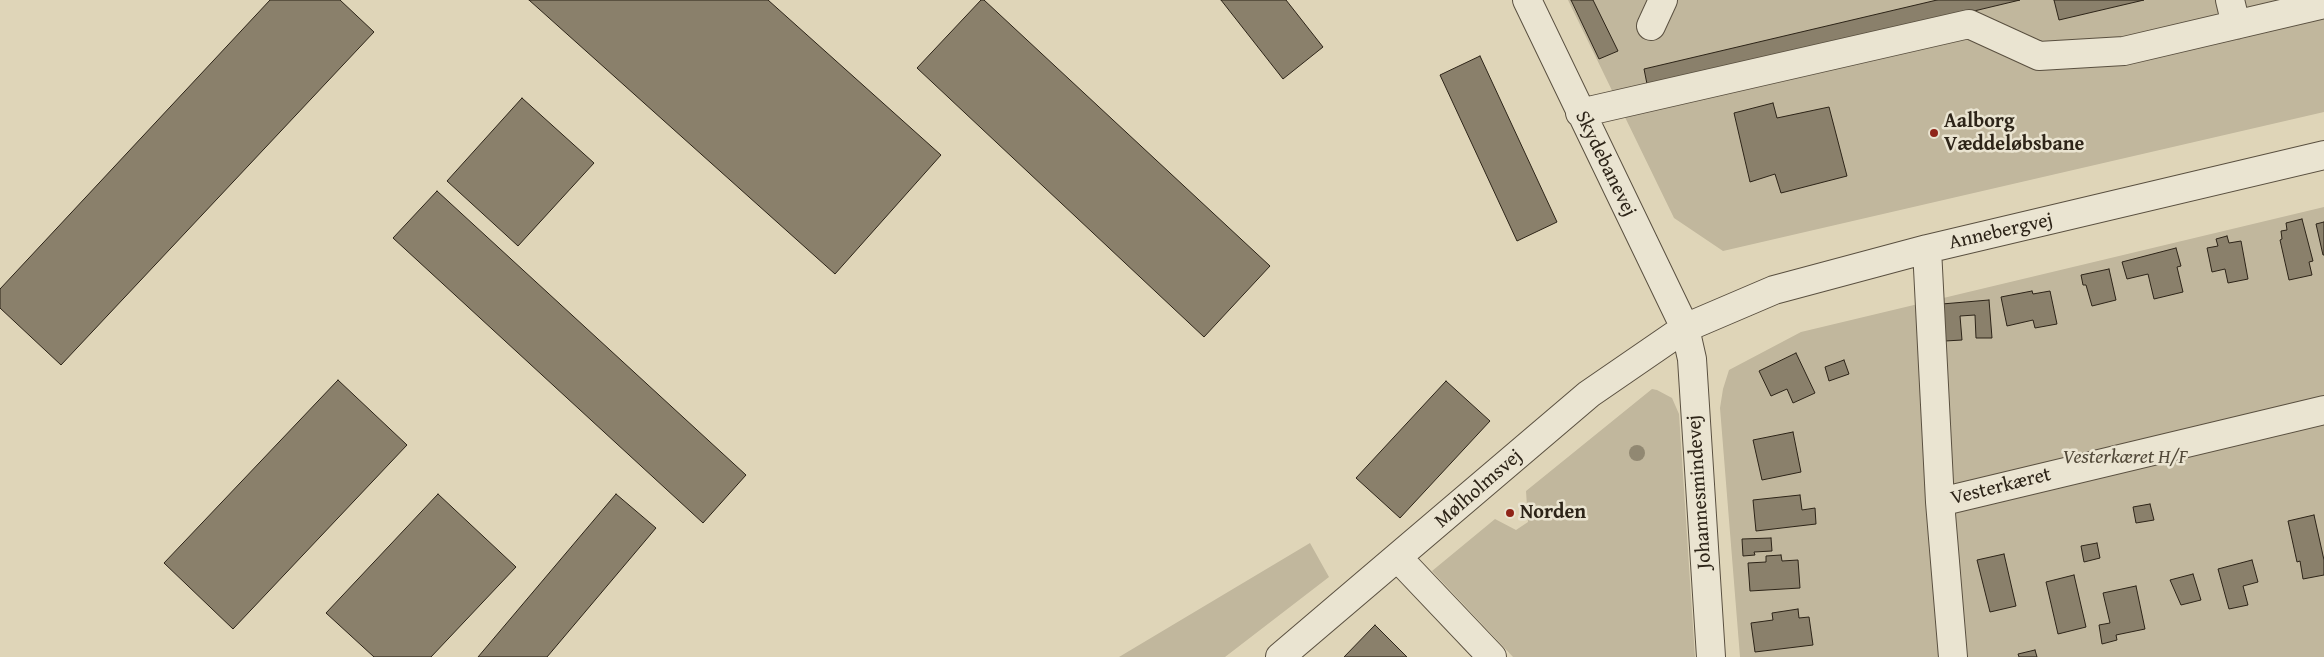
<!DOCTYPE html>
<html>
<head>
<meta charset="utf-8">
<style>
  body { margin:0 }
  canvas { display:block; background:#dfd5b8 }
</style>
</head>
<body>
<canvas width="2324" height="657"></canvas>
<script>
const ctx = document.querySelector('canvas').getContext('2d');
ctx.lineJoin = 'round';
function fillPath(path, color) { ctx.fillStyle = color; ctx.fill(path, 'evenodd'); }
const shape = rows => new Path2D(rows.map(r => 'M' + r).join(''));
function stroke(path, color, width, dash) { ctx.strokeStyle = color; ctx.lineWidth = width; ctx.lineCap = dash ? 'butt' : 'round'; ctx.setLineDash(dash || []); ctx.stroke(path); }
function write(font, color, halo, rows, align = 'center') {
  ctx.font = font + ' "Gentium Book Plus",serif'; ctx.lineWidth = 5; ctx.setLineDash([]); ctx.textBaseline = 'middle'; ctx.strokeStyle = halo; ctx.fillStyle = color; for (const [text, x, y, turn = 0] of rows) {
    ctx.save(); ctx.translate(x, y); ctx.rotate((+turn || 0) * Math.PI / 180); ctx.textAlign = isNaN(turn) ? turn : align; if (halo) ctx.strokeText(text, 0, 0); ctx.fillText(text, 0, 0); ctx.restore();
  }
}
fillPath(shape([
  [1568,0,2324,0,2324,112,1723,251,1674,218],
  [2324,207,2324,657,1740,657,1720,408,1723,389,1729,370,1801,332],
  [1652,389,1657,390,1672,398,1679,414,1695,657,1513,657,1432,571,1495,519,1516,530,1528,522,1526,491],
  [1310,543,1329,577,1225,657,1119,657]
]), '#c1b79d');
const building = shape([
  [270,0,340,0,374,32,61,365,0,308,0,289,270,0],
  [529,0,768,0,941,155,835,274,529,0],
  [981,0,984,0,1270,266,1204,337,917,68,981,0],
  [1221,0,1286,0,1323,47,1283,79,1221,0],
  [1571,0,1593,0,1618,51,1599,59,1571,0],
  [1937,0,2020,0,1648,89,1644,69,1937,0],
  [2054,0,2144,0,2059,20,2054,0],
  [1480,56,1557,222,1517,241,1440,75,1480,56],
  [522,98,594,163,518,246,447,181,522,98],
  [1773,103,1777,118,1829,107,1847,176,1781,193,1775,174,1750,182,1734,113,1773,103],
  [437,191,746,475,703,523,393,238,437,191],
  [2302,219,2313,261,2309,262,2312,275,2289,280,2280,240,2282,239,2281,231,2287,230,2286,223,2302,219],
  [2324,222,2324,255,2323,255,2316,224,2324,222],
  [2227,236,2229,243,2241,241,2248,279,2228,283,2225,269,2212,272,2207,248,2218,246,2216,239,2227,236],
  [2176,248,2181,266,2177,267,2183,292,2154,299,2148,274,2127,279,2122,262,2176,248],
  [2109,269,2116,300,2092,306,2086,285,2083,285,2081,275,2109,269],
  [2032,291,2033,294,2050,291,2057,324,2035,328,2033,320,2007,326,2001,297,2032,291],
  [1989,300,1992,338,1976,338,1975,315,1960,316,1962,340,1945,341,1942,304,1989,300],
  [1796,353,1815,393,1793,403,1787,389,1771,396,1759,371,1796,353],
  [1844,360,1849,374,1829,381,1825,367,1844,360],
  [338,380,407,445,233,629,164,563,338,380],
  [1446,381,1490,421,1400,518,1356,478,1446,381],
  [1793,432,1801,472,1762,480,1753,440,1793,432],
  [438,494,516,567,431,657,374,657,326,613,438,494],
  [616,494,656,528,547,657,478,657,616,494],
  [1800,495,1802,510,1815,508,1816,524,1756,531,1753,500,1800,495],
  [2150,504,2154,520,2136,523,2133,507,2150,504],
  [2314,515,2324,560,2324,575,2303,579,2300,561,2297,562,2288,521,2314,515],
  [1771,538,1772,551,1754,552,1755,555,1743,556,1742,539,1771,538],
  [2097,543,2100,558,2084,562,2081,546,2097,543],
  [2004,554,2016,606,1990,612,1977,560,2004,554],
  [1781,555,1782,561,1798,560,1800,588,1750,591,1748,563,1766,562,1766,556,1781,555],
  [2252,560,2258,582,2243,586,2248,605,2229,609,2218,569,2252,560],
  [2193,574,2201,600,2181,605,2170,580,2193,574],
  [2074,575,2086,627,2058,634,2046,582,2074,575],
  [2136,586,2145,629,2116,635,2117,640,2102,644,2099,625,2110,623,2103,593,2136,586],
  [1798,609,1799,618,1809,617,1813,645,1755,652,1751,623,1773,620,1772,613,1798,609],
  [1375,625,1407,657,1344,657,1375,625],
  [2035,650,2037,657,2019,657,2018,654,2035,650]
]);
fillPath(building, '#8a806b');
stroke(building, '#2d2418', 1);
const minor = shape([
  [1527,0,1685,328,1692,359,1711,657],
  [2230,0,2236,25],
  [1651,26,1663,0],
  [1580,113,1969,24,2039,56,2124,51,2324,4],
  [1927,249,1940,502,1953,657],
  [1940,502,2324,410],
  [1398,558,1492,657],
  [1280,657,1589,394,1685,328,1774,290,1927,249,2324,155]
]);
stroke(minor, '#5a5040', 30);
stroke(minor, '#eae4d1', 28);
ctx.fillStyle = '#918872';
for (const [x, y] of [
  [1637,453]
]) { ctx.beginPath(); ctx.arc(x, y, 8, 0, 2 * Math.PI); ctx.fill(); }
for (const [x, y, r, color] of [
  [1934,133,5,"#8f2418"],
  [1510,513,5,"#8f2418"]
]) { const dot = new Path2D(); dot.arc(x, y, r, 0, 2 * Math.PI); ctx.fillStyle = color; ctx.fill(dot); stroke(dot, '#eae4d1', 2); }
write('bold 20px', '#2d2418', '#eae4d1', [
  ["Aalborg",1944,122],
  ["Væddeløbsbane",1944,145],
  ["Norden",1520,513]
], 'left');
write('20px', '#2d2418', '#eae4d1', [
  ["Skydebanevej",1605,164,64],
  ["Annebergvej",2001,232,-13],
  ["Vesterkæret",2001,487,-14],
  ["Mølholmsvej",1479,489,-41],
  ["Johannesmindevej",1700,492,-94]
]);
write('italic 20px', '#524939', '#eae4d1', [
  ["Vesterkæret H/F",2125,458]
]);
</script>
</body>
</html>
